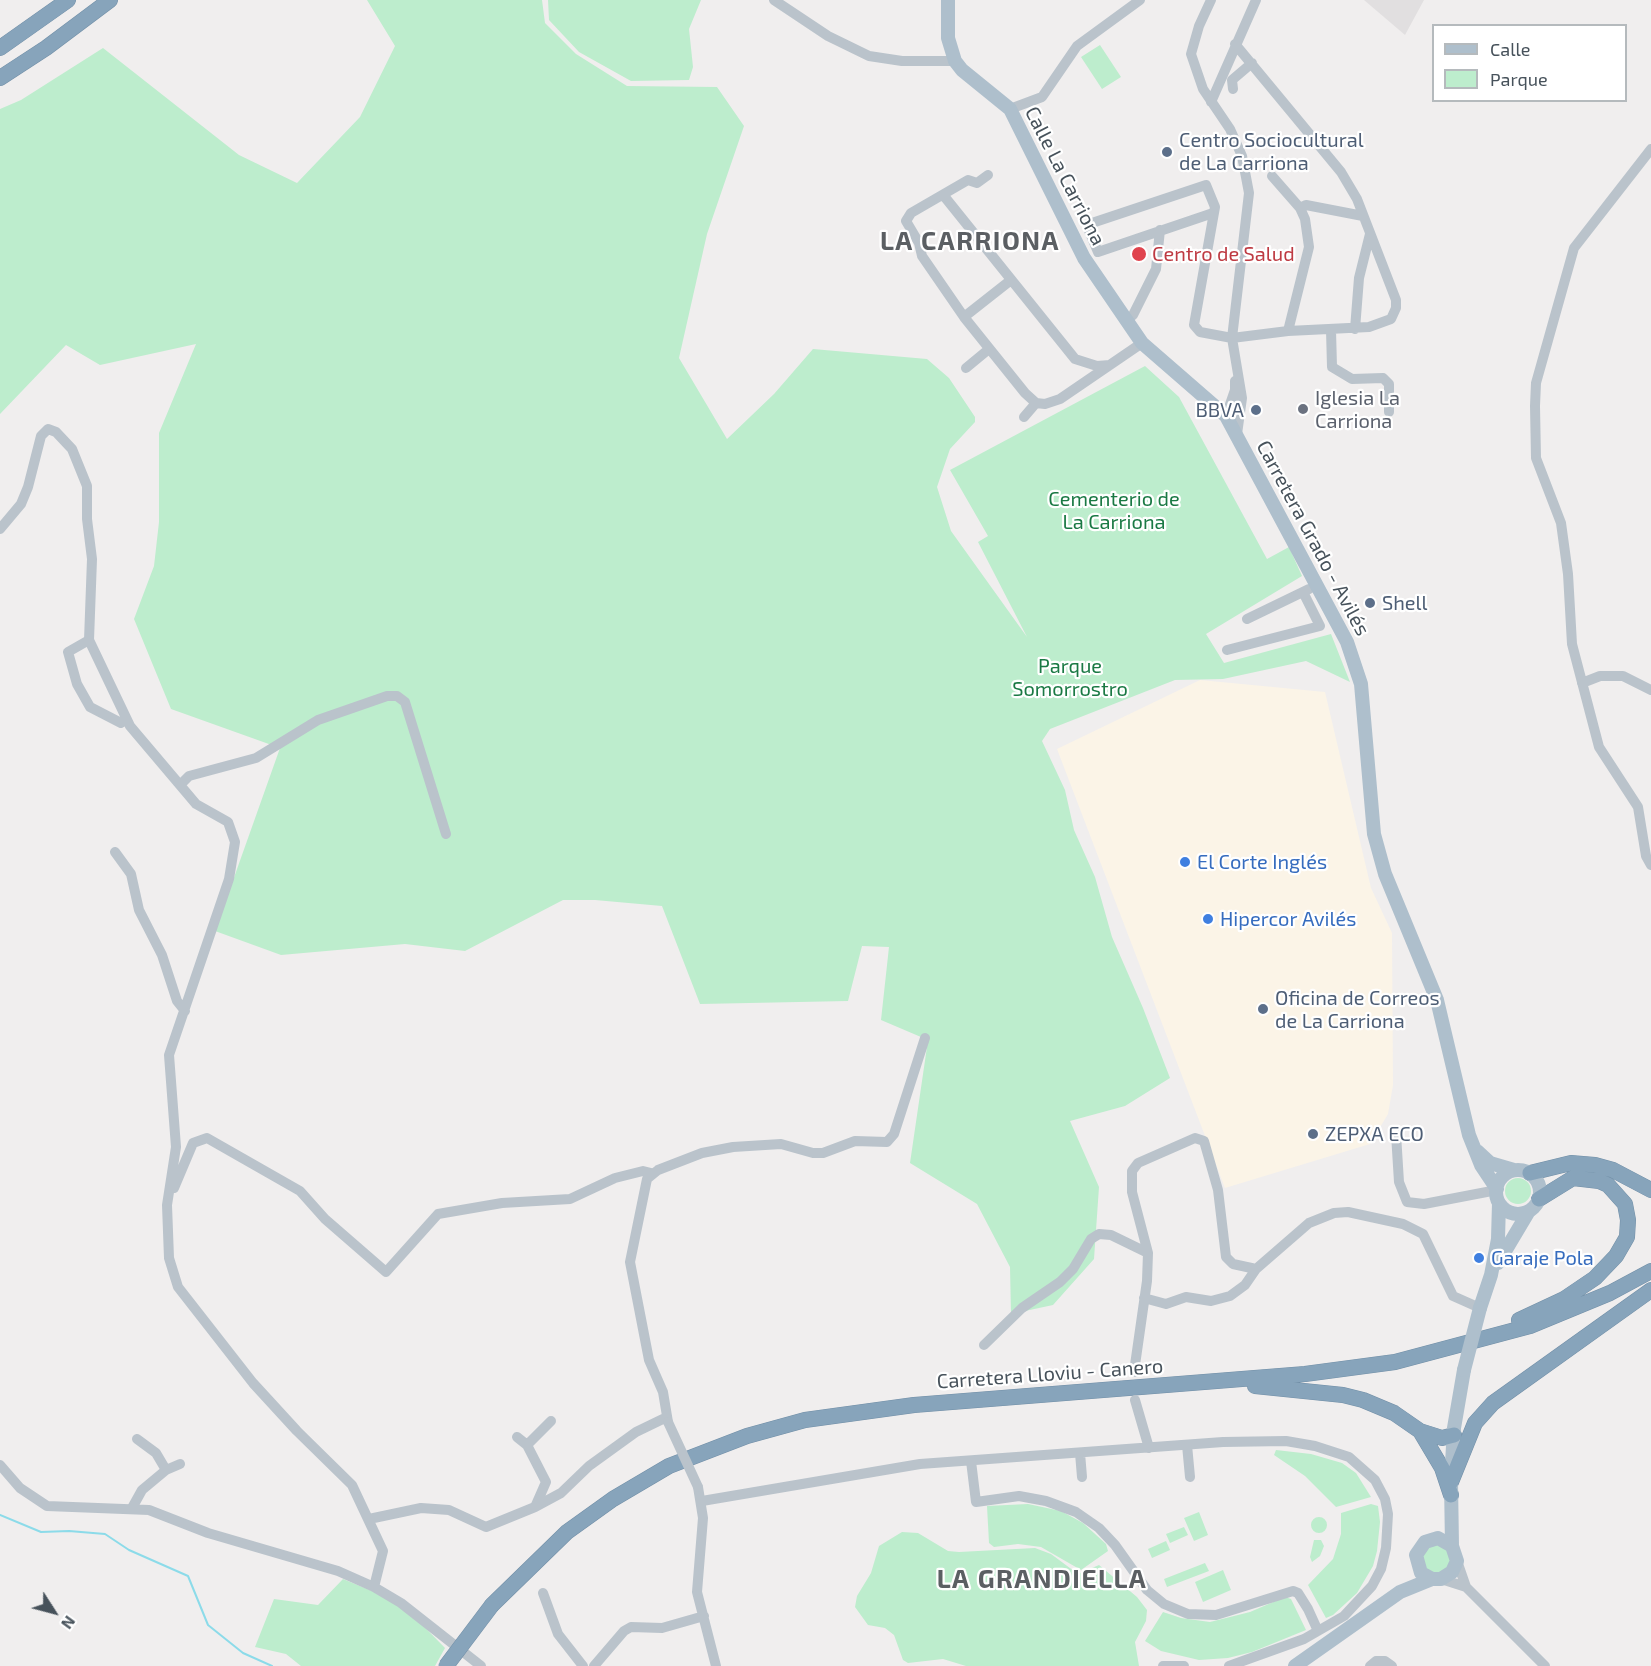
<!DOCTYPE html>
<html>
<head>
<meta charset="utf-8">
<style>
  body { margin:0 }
  #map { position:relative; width:1651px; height:1666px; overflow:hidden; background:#f0eeee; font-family:"Exo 2",sans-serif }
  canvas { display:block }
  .legend { position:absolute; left:1432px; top:24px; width:195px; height:78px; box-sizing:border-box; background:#fff; border:2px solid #b5babd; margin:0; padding:8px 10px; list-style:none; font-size:18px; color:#47525b }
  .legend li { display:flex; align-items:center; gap:12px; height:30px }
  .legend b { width:30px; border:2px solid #b5babd }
  .north { position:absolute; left:24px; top:1582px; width:60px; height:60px; -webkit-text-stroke:4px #fff; paint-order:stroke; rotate:126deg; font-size:16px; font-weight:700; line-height:24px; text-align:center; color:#47525b }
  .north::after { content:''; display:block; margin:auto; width:21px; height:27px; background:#47525b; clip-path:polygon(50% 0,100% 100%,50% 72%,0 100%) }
</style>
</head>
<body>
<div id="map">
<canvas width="1651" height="1666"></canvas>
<ul class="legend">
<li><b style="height:8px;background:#aebfcc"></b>Calle</li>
<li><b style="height:16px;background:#bdedcd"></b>Parque</li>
</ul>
<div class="north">N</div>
</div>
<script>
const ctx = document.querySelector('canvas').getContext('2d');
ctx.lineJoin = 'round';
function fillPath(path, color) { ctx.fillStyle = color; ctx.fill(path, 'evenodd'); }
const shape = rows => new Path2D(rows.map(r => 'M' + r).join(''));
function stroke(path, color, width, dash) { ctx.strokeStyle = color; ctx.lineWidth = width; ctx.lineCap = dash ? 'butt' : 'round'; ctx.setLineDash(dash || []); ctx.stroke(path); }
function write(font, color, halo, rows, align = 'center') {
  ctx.font = font + ' "Exo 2",sans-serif'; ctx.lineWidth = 4.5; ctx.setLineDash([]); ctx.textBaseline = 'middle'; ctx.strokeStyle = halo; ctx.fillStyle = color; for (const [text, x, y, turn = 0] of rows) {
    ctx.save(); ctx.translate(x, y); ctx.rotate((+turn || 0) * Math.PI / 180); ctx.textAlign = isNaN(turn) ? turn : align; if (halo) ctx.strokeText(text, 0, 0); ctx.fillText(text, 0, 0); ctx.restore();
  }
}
fillPath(shape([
  [1200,680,1325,692,1371,888,1392,933,1393,1085,1388,1114,1370,1144,1225,1188,1057,749]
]), '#fbf4e7');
fillPath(shape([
  [1364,0,1424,0,1405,35]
]), '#e1dfe0');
fillPath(shape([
  [367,0,542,0,545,23,576,54,627,86,717,87,744,126,707,234,679,358,727,439,774,394,813,349,927,359,949,378,975,417,975,422,950,449,937,487,951,531,1027,637,978,542,988,536,950,470,1145,366,1179,397,1267,559,1289,547,1302,576,1206,634,1224,663,1331,634,1350,682,1306,661,1223,679,1175,680,1050,729,1042,741,1065,790,1074,830,1095,877,1112,937,1143,1008,1170,1078,1125,1106,1070,1121,1099,1187,1094,1259,1053,1305,1011,1314,1010,1267,977,1204,910,1163,928,1040,881,1020,889,947,862,946,848,1001,700,1004,662,906,595,900,563,900,465,951,405,944,281,955,215,931,280,748,171,709,134,619,154,566,159,522,159,433,196,344,100,365,66,345,0,414,0,109,21,100,103,48,239,155,297,183,360,117,395,46],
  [548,0,701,0,689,29,693,67,689,80,631,81,579,52,549,20],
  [1100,45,1121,77,1102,89,1081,57],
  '1505 1191a13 13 0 1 1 26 0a13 13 0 1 1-26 0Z',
  [1276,1450,1311,1454,1342,1463,1356,1473,1371,1497,1336,1507,1305,1476,1274,1455],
  [1028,1504,1061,1511,1083,1523,1106,1544,1108,1551,1081,1570,1041,1547,1018,1544,994,1547,989,1543,987,1506],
  [1371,1504,1378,1506,1380,1522,1377,1551,1373,1566,1357,1593,1333,1615,1326,1618,1308,1585,1333,1559,1341,1534,1341,1513],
  [1199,1512,1208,1535,1194,1541,1184,1518],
  '1311 1525a8 8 0 1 1 16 0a8 8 0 1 1-16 0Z',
  [1184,1527,1188,1535,1170,1543,1166,1534],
  [902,1532,918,1533,948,1551,959,1552,1035,1548,1051,1554,1078,1574,1099,1565,1137,1597,1147,1610,1146,1621,1135,1642,1139,1666,966,1666,943,1659,908,1663,903,1660,894,1635,885,1628,868,1625,855,1607,857,1596,871,1573,879,1546],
  [1314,1540,1321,1540,1324,1546,1320,1556,1312,1562,1310,1557],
  [1166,1541,1170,1550,1152,1558,1148,1549],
  '1422 1559a14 14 0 1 1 28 0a14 14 0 1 1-28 0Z',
  [1205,1563,1209,1571,1167,1587,1164,1579],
  [1223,1570,1231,1590,1203,1602,1195,1582],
  [343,1579,401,1603,445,1648,435,1666,301,1666,286,1654,255,1647,274,1599,318,1605],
  [1285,1597,1291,1599,1306,1630,1252,1652,1228,1658,1199,1660,1161,1651,1145,1641,1163,1612,1181,1618,1210,1622,1250,1612]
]), '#bdedcd');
stroke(shape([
  [0,1515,41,1532,69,1531,105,1534,129,1550,188,1576,208,1625,243,1653,272,1666]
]), '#8cdbe9', 2);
const highway = shape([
  [0,48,68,0],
  [0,78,46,48,110,0],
  [1530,1173,1571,1163,1595,1165,1613,1170,1651,1190],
  [1519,1320,1564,1299,1595,1278,1616,1256,1627,1237,1628,1220,1625,1204,1608,1185,1599,1181,1573,1178,1539,1199],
  [1255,1386,1343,1395,1363,1400,1394,1413,1420,1431,1442,1468,1451,1495],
  [1420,1431,1442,1438,1454,1435],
  [1451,1482,1475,1423,1493,1403,1651,1290],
  [492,1605,567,1532,613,1499,669,1466,747,1436,805,1420,914,1405,1305,1374,1395,1362,1530,1326,1610,1293,1651,1271]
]);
stroke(highway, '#728fa7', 16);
stroke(shape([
  [774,0,828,36,869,56,902,61,955,61],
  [1211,0,1199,26,1191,54,1203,89,1230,129,1242,156,1249,193,1232,338,1242,398,1237,434],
  [1233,89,1232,80,1252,63],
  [1211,102,1256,0],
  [1010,109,1042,97,1077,46,1140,0],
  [1651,149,1574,248,1536,383,1535,406,1536,458,1561,523,1568,574,1572,644,1599,747,1638,807,1646,856,1651,865],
  [988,175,977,183,968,180,911,213,906,221,919,243,922,256,964,317,1025,393,1036,403,1045,404,1060,399,1142,343],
  [1272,176,1300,208],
  [944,196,1075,359,1097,366,1110,365],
  [1213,213,1098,252,1088,228,1089,224,1206,185,1215,207,1194,325,1200,332,1232,338,1288,331,1369,327,1391,319,1396,308,1396,300,1357,199,1341,172,1235,44],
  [964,317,1011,280],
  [1126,321,1133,315,1156,269,1160,230],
  [1355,329,1359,278,1370,234],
  [1331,330,1332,367,1352,379,1383,378,1389,384,1389,412],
  [1288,331,1309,247,1305,219,1300,208,1306,205,1363,216],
  [966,368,989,349],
  [1226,416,1235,390,1235,381],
  [1024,417,1036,403],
  [0,529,21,504,28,487,41,436,48,429,56,432,72,449,87,486,87,519,92,559,89,640,130,726,196,804,228,822,235,842,229,879,169,1055,176,1147,167,1205,169,1258,178,1287,253,1383,297,1431,352,1485,383,1551,374,1587],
  [1247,619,1309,589],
  [89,640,68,652,77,684,90,707,121,723],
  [1227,650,1320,626,1303,592],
  [1582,683,1600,676,1623,676,1651,690],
  [180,785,189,776,256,758,318,720,387,696,397,696,405,702,446,834],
  [115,852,131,874,139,910,162,955,177,1001,185,1011],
  [1396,1134,1399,1182,1407,1202,1424,1204,1497,1190],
  [174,1188,193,1143,207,1138,300,1191,325,1219,386,1272,438,1214,502,1203,570,1199,615,1178,643,1171,651,1173],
  [1144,1298,1166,1304,1186,1297,1211,1301,1230,1296,1245,1285,1256,1269,1309,1223,1334,1213,1348,1212,1403,1224,1423,1234,1453,1296,1480,1308],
  [984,1345,1022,1308,1060,1282,1073,1269,1091,1239,1099,1234,1111,1235,1148,1253],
  [1134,1372,1147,1281,1148,1253,1132,1192,1132,1171,1138,1163,1195,1138,1204,1141,1218,1190,1226,1257,1233,1264,1256,1269],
  [1135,1400,1149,1448],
  [668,1422,663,1392,649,1360,630,1262,647,1179,658,1170,702,1153,733,1147,781,1144,813,1153,823,1153,855,1141,887,1142,894,1134,925,1038],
  [527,1445,551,1421],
  [1187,1445,1190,1477],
  [1080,1453,1082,1477],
  [971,1461,976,1502,1019,1496,1046,1501,1076,1512,1099,1528,1115,1545,1147,1590,1164,1604,1188,1614,1216,1615,1293,1591,1298,1593,1308,1609,1318,1631],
  [0,1465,20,1488,47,1506,149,1510,208,1533,338,1571,374,1587,401,1603,481,1666],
  [166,1470,180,1464],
  [698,1487,703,1518,697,1592,716,1666],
  [702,1501,920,1464,1223,1442,1286,1441,1315,1446,1349,1457,1375,1480,1385,1499,1388,1514,1386,1548,1381,1569,1372,1586,1344,1616,1304,1639,1229,1666],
  [535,1507,561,1493,589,1466,636,1432,667,1417],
  [132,1508,142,1490,166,1470,156,1453,137,1439],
  [369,1519,421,1508,449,1510,486,1527,535,1507,546,1482,527,1445,517,1437],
  [1457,1561,1466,1587,1545,1666],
  [1441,1579,1466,1587],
  [543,1593,558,1634,583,1666],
  [594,1666,624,1631,631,1627,662,1628,704,1616],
  [1163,1666,1184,1666],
  [1370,1666,1376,1661,1385,1661,1392,1666]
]), '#bac3cb', 10);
stroke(shape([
  [948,0,948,38,955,61,962,70,1010,109,1084,258,1142,343,1226,416,1347,642,1361,684,1374,834,1385,874,1437,1000,1469,1135,1481,1165,1497,1189],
  [1477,1151,1490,1163,1514,1170],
  '1496 1192a22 22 0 1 1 44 0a22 22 0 1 1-44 0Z',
  [1498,1263,1529,1211],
  [1480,1308,1491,1275,1498,1239,1499,1203],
  [1452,1546,1438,1538,1425,1542,1416,1555,1421,1573,1432,1579,1441,1579,1452,1572,1457,1561,1452,1546,1451,1482,1454,1428,1464,1370],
  [1295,1666,1400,1592,1432,1579]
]), '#aebfcc', 14);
stroke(highway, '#87a4bb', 15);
const highwayBridge = shape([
  [446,1666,492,1605]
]);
stroke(highwayBridge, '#728fa7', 16, []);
stroke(shape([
  [668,1422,698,1487]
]), '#bac3cb', 10);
stroke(shape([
  [1464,1370,1480,1308]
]), '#aebfcc', 14);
stroke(highwayBridge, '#87a4bb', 15);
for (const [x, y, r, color] of [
  [1167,152,6,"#5c6f8a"],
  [1139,254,8,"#e0444e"],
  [1303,409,6,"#6b7280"],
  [1256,410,6,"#5c6f8a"],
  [1370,603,6,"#5c6f8a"],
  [1185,862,6,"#3f7fe0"],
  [1208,919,6,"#3f7fe0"],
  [1263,1009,6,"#5c6f8a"],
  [1313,1134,6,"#5c6f8a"],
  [1479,1258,6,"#3f7fe0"]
]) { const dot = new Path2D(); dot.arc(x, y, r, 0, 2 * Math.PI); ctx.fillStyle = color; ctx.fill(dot); stroke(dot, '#fff', 2); }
write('20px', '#4e5e75', '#fff', [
  ["Centro Sociocultural",1179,140],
  ["de La Carriona",1179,163],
  ["BBVA",1244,410,"right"],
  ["Shell",1382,603],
  ["Oficina de Correos",1275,998],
  ["de La Carriona",1275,1021],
  ["ZEPXA ECO",1325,1134]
], 'left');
write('20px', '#47525b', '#fff', [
  ["Calle La Carriona",1065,176,63],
  ["Carretera Grado - Avilés",1313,538,62],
  ["Carretera Lloviu - Canero",1050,1374,-4]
]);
write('20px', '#be3a42', '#fff', [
  ["Centro de Salud",1152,254]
], 'left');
write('20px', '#5b616d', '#fff', [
  ["Iglesia La",1315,398],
  ["Carriona",1315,421]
], 'left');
write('20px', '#1a7944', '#fff', [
  ["Cementerio de",1114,499],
  ["La Carriona",1114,522],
  ["Parque",1070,666],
  ["Somorrostro",1070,689]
]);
write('20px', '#366cbe', '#fff', [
  ["El Corte Inglés",1197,862],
  ["Hipercor Avilés",1220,919],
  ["Garaje Pola",1491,1258]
], 'left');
ctx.letterSpacing = '1.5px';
write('bold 26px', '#5b5f63', '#fff', [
  ["LA CARRIONA",970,241],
  ["LA GRANDIELLA",1042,1579]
]);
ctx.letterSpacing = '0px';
</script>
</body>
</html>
